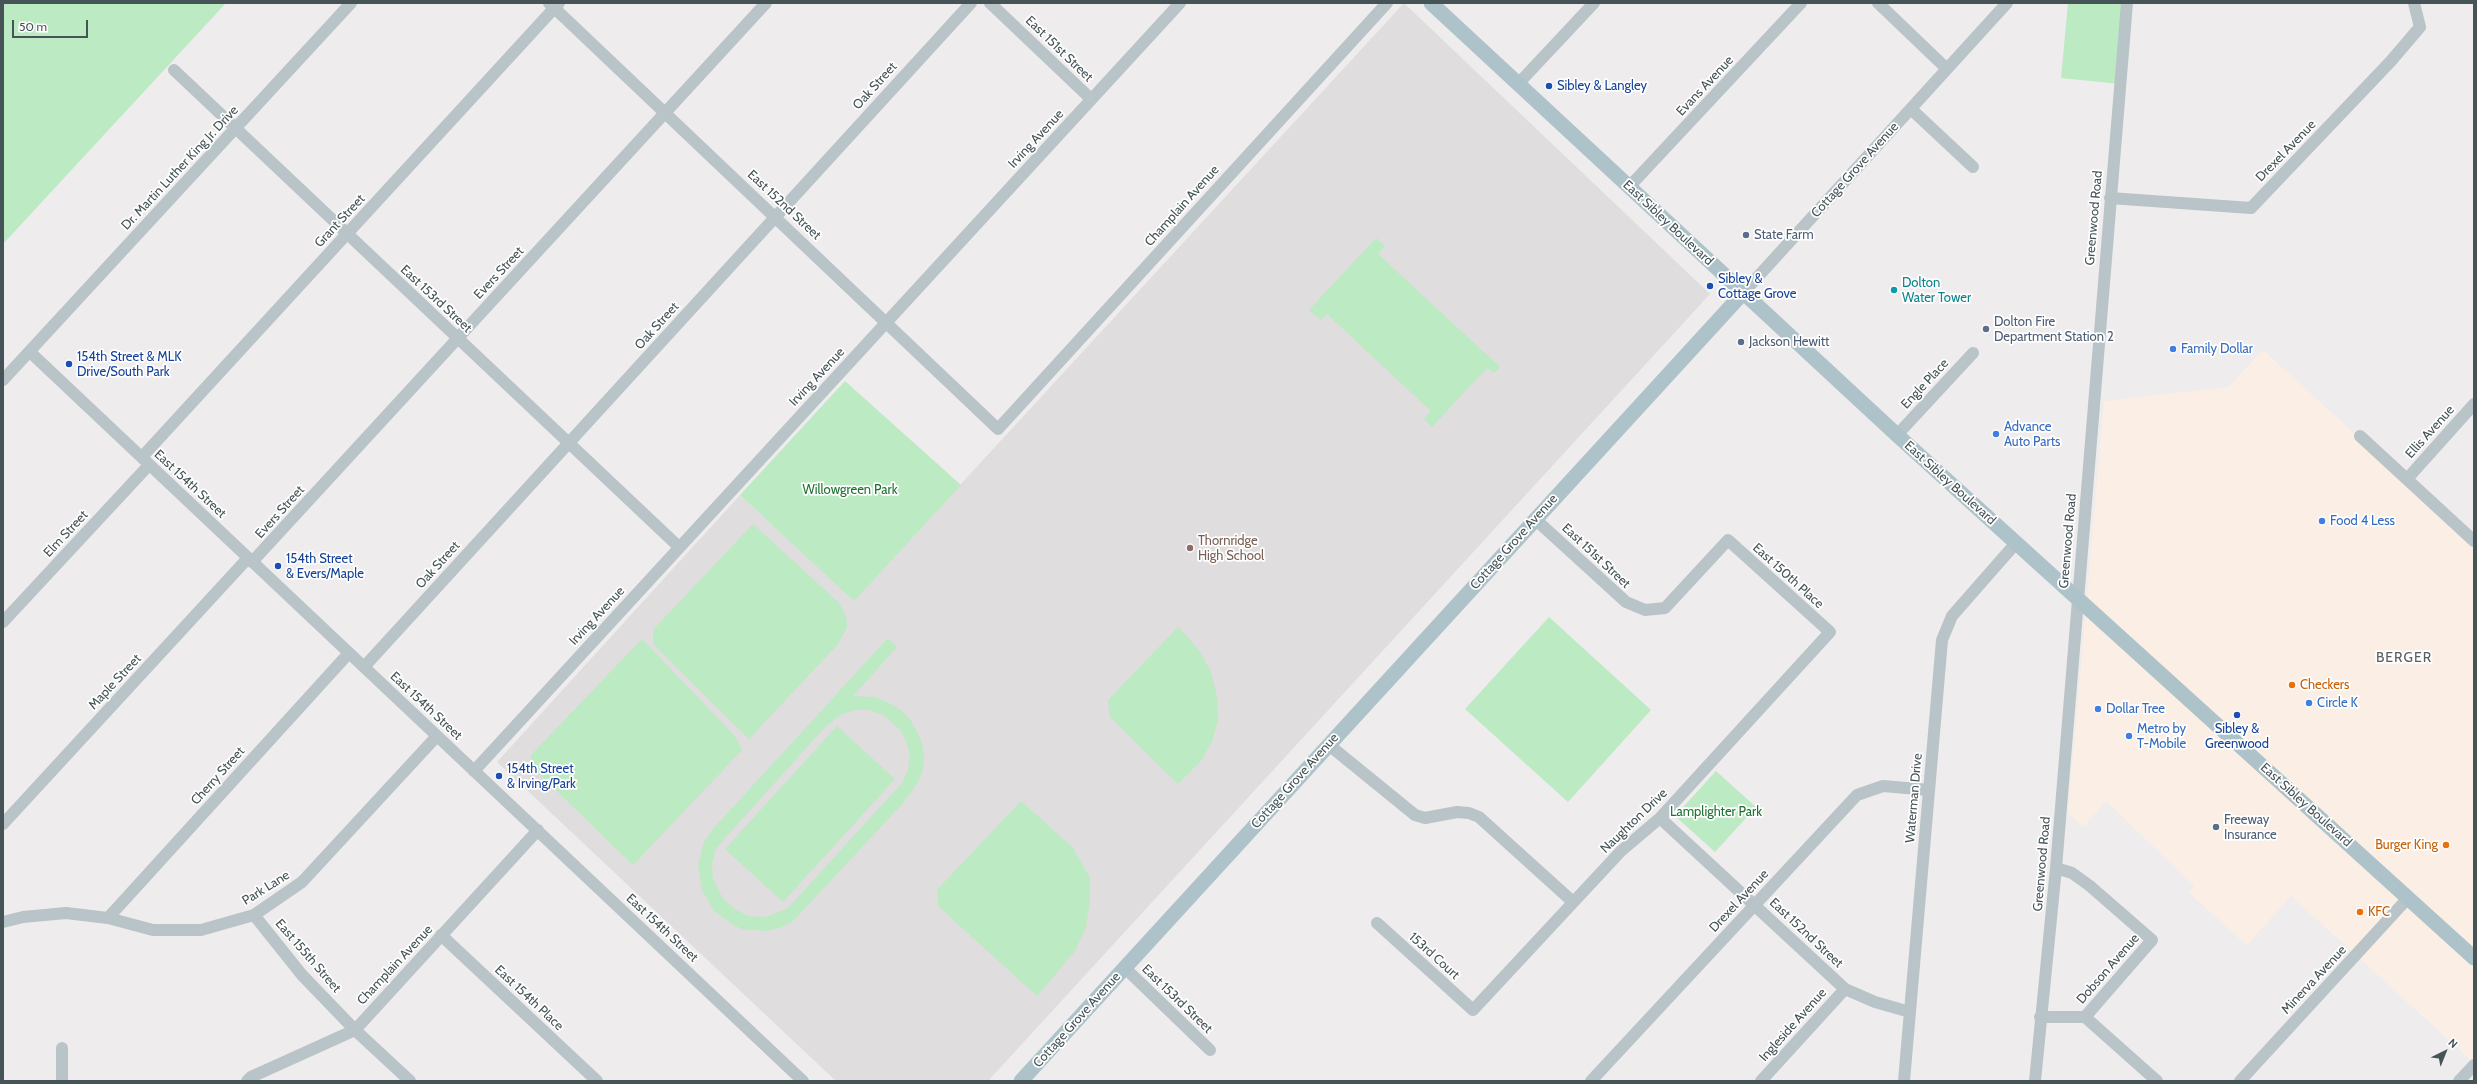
<!DOCTYPE html>
<html>
<head>
<meta charset="utf-8">
<style>
  body { margin:0 }
  #map { position:relative; width:2477px; height:1084px; overflow:hidden; background:#efeced; font-family:Cabin,sans-serif }
  canvas { display:block }
  .frame { position:absolute; inset:0; border:4px solid #465458; pointer-events:none }
  .north { position:absolute; left:2425px; top:1032px; width:40px; height:40px; -webkit-text-stroke:3px #fff; paint-order:stroke; rotate:43deg; font-size:11px; font-weight:700; line-height:16px; text-align:center; color:#465458 }
  .north::after { content:''; display:block; margin:auto; width:14px; height:18px; background:#465458; clip-path:polygon(50% 0,100% 100%,50% 72%,0 100%) }
  .scale { position:absolute; left:12px; top:20px; width:76px; height:18px; box-sizing:border-box; border:2px solid #465458; border-top:0; padding-left:5px; font-size:12px; line-height:14px; white-space:nowrap; color:#465458; -webkit-text-stroke:3px #fff; paint-order:stroke }
</style>
</head>
<body>
<div id="map">
<canvas width="2477" height="1084"></canvas>
<div class="frame"></div>
<div class="north">N</div>
<div class="scale">50 m</div>
</div>
<script>
const ctx = document.querySelector('canvas').getContext('2d');
ctx.lineJoin = 'round';
function fillPath(path, color) { ctx.fillStyle = color; ctx.fill(path, 'evenodd'); }
const shape = rows => new Path2D(rows.map(r => 'M' + r).join(''));
function stroke(path, color, width, dash) { ctx.strokeStyle = color; ctx.lineWidth = width; ctx.lineCap = dash ? 'butt' : 'round'; ctx.setLineDash(dash || []); ctx.stroke(path); }
function write(font, color, halo, rows, align = 'center') {
  ctx.font = font + ' Cabin,sans-serif'; ctx.lineWidth = 3.5; ctx.setLineDash([]); ctx.textBaseline = 'middle'; ctx.strokeStyle = halo; ctx.fillStyle = color; for (const [text, x, y, turn = 0] of rows) {
    ctx.save(); ctx.translate(x, y); ctx.rotate((+turn || 0) * Math.PI / 180); ctx.textAlign = isNaN(turn) ? turn : align; if (halo) ctx.strokeText(text, 0, 0); ctx.fillText(text, 0, 0); ctx.restore();
  }
}
fillPath(shape([
  [2263,350,2474,543,2474,1063,2291,896,2247,945,2189,893,2194,886,2106,801,2083,827,2068,813,2104,401,2228,387]
]), '#faeee5');
fillPath(shape([
  [1404,3,1710,294,988,1081,836,1081,497,762,740,495,854,600]
]), '#e0ddde');
fillPath(shape([
  [3,3,226,3,3,244],
  [2068,3,2127,3,2120,84,2061,78],
  [1376,238,1385,246,1378,254,1500,367,1494,373,1487,368,1432,427,1424,419,1431,411,1327,314,1321,320,1309,310],
  [845,381,961,485,854,601,740,495],
  [753,524,839,603,846,616,847,627,838,644,749,739,653,644,653,630],
  [1549,617,1651,710,1568,802,1465,709],
  [1178,627,1199,650,1211,672,1217,697,1218,720,1212,742,1200,762,1178,784,1110,717,1108,700],
  [888,638,897,647,853,696,874,697,887,702,901,710,911,721,921,740,924,755,923,769,918,782,905,801,793,921,780,928,765,931,742,929,735,926,714,911,702,890,698,865,704,842,712,830],
  [855,710,869,710,884,715,900,730,907,743,910,756,908,770,902,783,789,907,777,913,764,917,748,916,735,909,723,899,713,879,712,864,716,848,826,726,842,714],
  [642,639,735,736,742,750,633,865,532,767,531,755],
  [837,726,895,779,783,902,725,849],
  [1716,771,1756,807,1715,852,1675,816],
  [1021,801,1073,848,1090,878,1090,901,1086,927,1075,951,1037,996,938,906,937,890]
]), '#bceac2');
stroke(shape([
  [549,3,998,429,1387,3],
  [990,3,1091,99],
  [1878,3,1947,69],
  [174,70,679,547],
  [1518,84,1594,3],
  [1911,109,1973,167],
  [1629,187,1801,3],
  [2110,198,2251,208,2391,61,2420,27,2414,3],
  [1743,293,2007,3],
  [30,352,803,1081],
  [3,380,351,3],
  [1897,435,1973,353],
  [2360,436,2474,541],
  [142,457,559,3],
  [2407,479,2474,404],
  [252,562,766,3],
  [3,622,149,465],
  [364,667,971,3],
  [1329,745,1415,815,1425,818,1457,812,1469,813,1479,817,1573,902],
  [474,771,1180,3],
  [1660,818,1845,989,1875,1002,1910,1012],
  [3,824,248,558],
  [2056,868,2072,873,2090,886,2152,940,2085,1017],
  [254,915,302,975,355,1030,410,1081],
  [108,918,349,653],
  [3,922,23,917,66,913,108,918,153,930,201,930,254,915,302,882,437,736],
  [1377,923,1473,1010,1621,851,1660,818,1830,632,1728,540,1665,608,1645,610,1626,602,1535,519],
  [441,935,597,1081],
  [1125,968,1210,1050],
  [2040,1017,2085,1017,2157,1081],
  [62,1048,62,1081],
  [247,1081,251,1077,355,1030,538,830],
  [1591,1081,1857,795,1883,786,1929,790],
  [1761,1081,1845,989],
  [1904,1081,1942,640,1952,616,2016,543],
  [2035,1081,2056,868,2127,3],
  [2240,1081,2408,898],
  [2459,1081,2474,1065]
]), '#b8c4c8', 12);
stroke(shape([
  [1431,3,1897,435,2474,958],
  [1021,1081,1743,293]
]), '#adc3c9', 15);
for (const [x, y, r, color] of [
  [1549,86,4,"#1a4fb4"],
  [1746,235,4,"#5c6f8a"],
  [1710,286,4,"#1a4fb4"],
  [1894,290,4,"#0f9aa8"],
  [1986,329,4,"#5c6f8a"],
  [1741,342,4,"#5c6f8a"],
  [2173,349,4,"#3f7fe0"],
  [69,364,4,"#1a4fb4"],
  [1996,434,4,"#3f7fe0"],
  [2322,521,4,"#3f7fe0"],
  [1190,548,4,"#8d6e63"],
  [278,566,4,"#1a4fb4"],
  [2292,685,4,"#e8710a"],
  [2309,703,4,"#3f7fe0"],
  [2098,709,4,"#3f7fe0"],
  [2237,715,4,"#1a4fb4"],
  [2129,736,4,"#3f7fe0"],
  [499,776,4,"#1a4fb4"],
  [2216,827,4,"#5c6f8a"],
  [2446,845,4,"#e8710a"],
  [2360,912,4,"#e8710a"]
]) { const dot = new Path2D(); dot.arc(x, y, r, 0, 2 * Math.PI); ctx.fillStyle = color; ctx.fill(dot); stroke(dot, '#fff', 1.5); }
write('13px', '#465458', '#fff', [
  ["East 151st Street",1059,49,44],
  ["Oak Street",875,86,-48],
  ["Evans Avenue",1705,86,-47],
  ["Irving Avenue",1036,139,-47],
  ["Drexel Avenue",2286,151,-46],
  ["Dr. Martin Luther King Jr. Drive",180,168,-47],
  ["Cottage Grove Avenue",1855,170,-48],
  ["East 152nd Street",784,205,43],
  ["Champlain Avenue",1182,206,-48],
  ["Greenwood Road",2094,218,-85],
  ["Grant Street",340,221,-47],
  ["East Sibley Boulevard",1668,223,43],
  ["Evers Street",499,273,-47],
  ["East 153rd Street",436,299,43],
  ["Oak Street",657,326,-48],
  ["Irving Avenue",817,377,-47],
  ["Engle Place",1925,384,-47],
  ["Ellis Avenue",2430,432,-48],
  ["East Sibley Boulevard",1950,483,42],
  ["East 154th Street",190,484,43],
  ["Evers Street",280,512,-48],
  ["Elm Street",66,534,-47],
  ["Greenwood Road",2068,541,-85],
  ["Cottage Grove Avenue",1514,542,-48],
  ["East 151st Street",1596,556,43],
  ["Oak Street",438,565,-48],
  ["East 150th Place",1788,576,42],
  ["Irving Avenue",597,616,-47],
  ["Maple Street",115,682,-47],
  ["East 154th Street",426,706,43],
  ["Cherry Street",218,776,-48],
  ["Cottage Grove Avenue",1295,781,-48],
  ["Waterman Drive",1914,798,-85],
  ["East Sibley Boulevard",2306,805,42],
  ["Naughton Drive",1634,821,-44],
  ["Greenwood Road",2042,864,-85],
  ["Park Lane",266,888,-32],
  ["Drexel Avenue",1739,901,-47],
  ["East 154th Street",662,928,43],
  ["East 152nd Street",1806,933,43],
  ["East 155th Street",308,956,49],
  ["153rd Court",1434,956,42],
  ["Champlain Avenue",395,965,-47],
  ["Dobson Avenue",2108,969,-49],
  ["Minerva Avenue",2314,980,-47],
  ["East 154th Place",529,998,43],
  ["East 153rd Street",1177,999,44],
  ["Cottage Grove Avenue",1077,1020,-48],
  ["Ingleside Avenue",1793,1025,-48]
]);
write('13px', '#164399', '#fff', [
  ["Sibley & Langley",1557,86],
  ["Sibley &",1718,279],
  ["Cottage Grove",1718,294],
  ["154th Street & MLK",77,357],
  ["Drive/South Park",77,372],
  ["154th Street",286,559],
  ["& Evers/Maple",286,574],
  ["Sibley &",2237,729,"center"],
  ["Greenwood",2237,744,"center"],
  ["154th Street",507,769],
  ["& Irving/Park",507,784]
], 'left');
write('13px', '#4e5e75', '#fff', [
  ["State Farm",1754,235],
  ["Dolton Fire",1994,322],
  ["Department Station 2",1994,337],
  ["Jackson Hewitt",1749,342],
  ["Freeway",2224,820],
  ["Insurance",2224,835]
], 'left');
write('13px', '#0d838f', '#fff', [
  ["Dolton",1902,283],
  ["Water Tower",1902,298]
], 'left');
write('13px', '#366cbe', '#fff', [
  ["Family Dollar",2181,349],
  ["Advance",2004,427],
  ["Auto Parts",2004,442],
  ["Food 4 Less",2330,521],
  ["Circle K",2317,703],
  ["Dollar Tree",2106,709],
  ["Metro by",2137,729],
  ["T-Mobile",2137,744]
], 'left');
write('13px', '#1d7231', '#fff', [
  ["Willowgreen Park",850,490],
  ["Lamplighter Park",1716,812]
]);
write('13px', '#785e54', '#fff', [
  ["Thornridge",1198,541],
  ["High School",1198,556]
], 'left');
write('13px', '#c56008', '#fff', [
  ["Checkers",2300,685],
  ["Burger King",2438,845,"right"],
  ["KFC",2368,912]
], 'left');
ctx.letterSpacing = '1px';
write('14px', '#595e60', '#fff', [
  ["BERGER",2404,658]
]);
ctx.letterSpacing = '0px';
</script>
</body>
</html>
